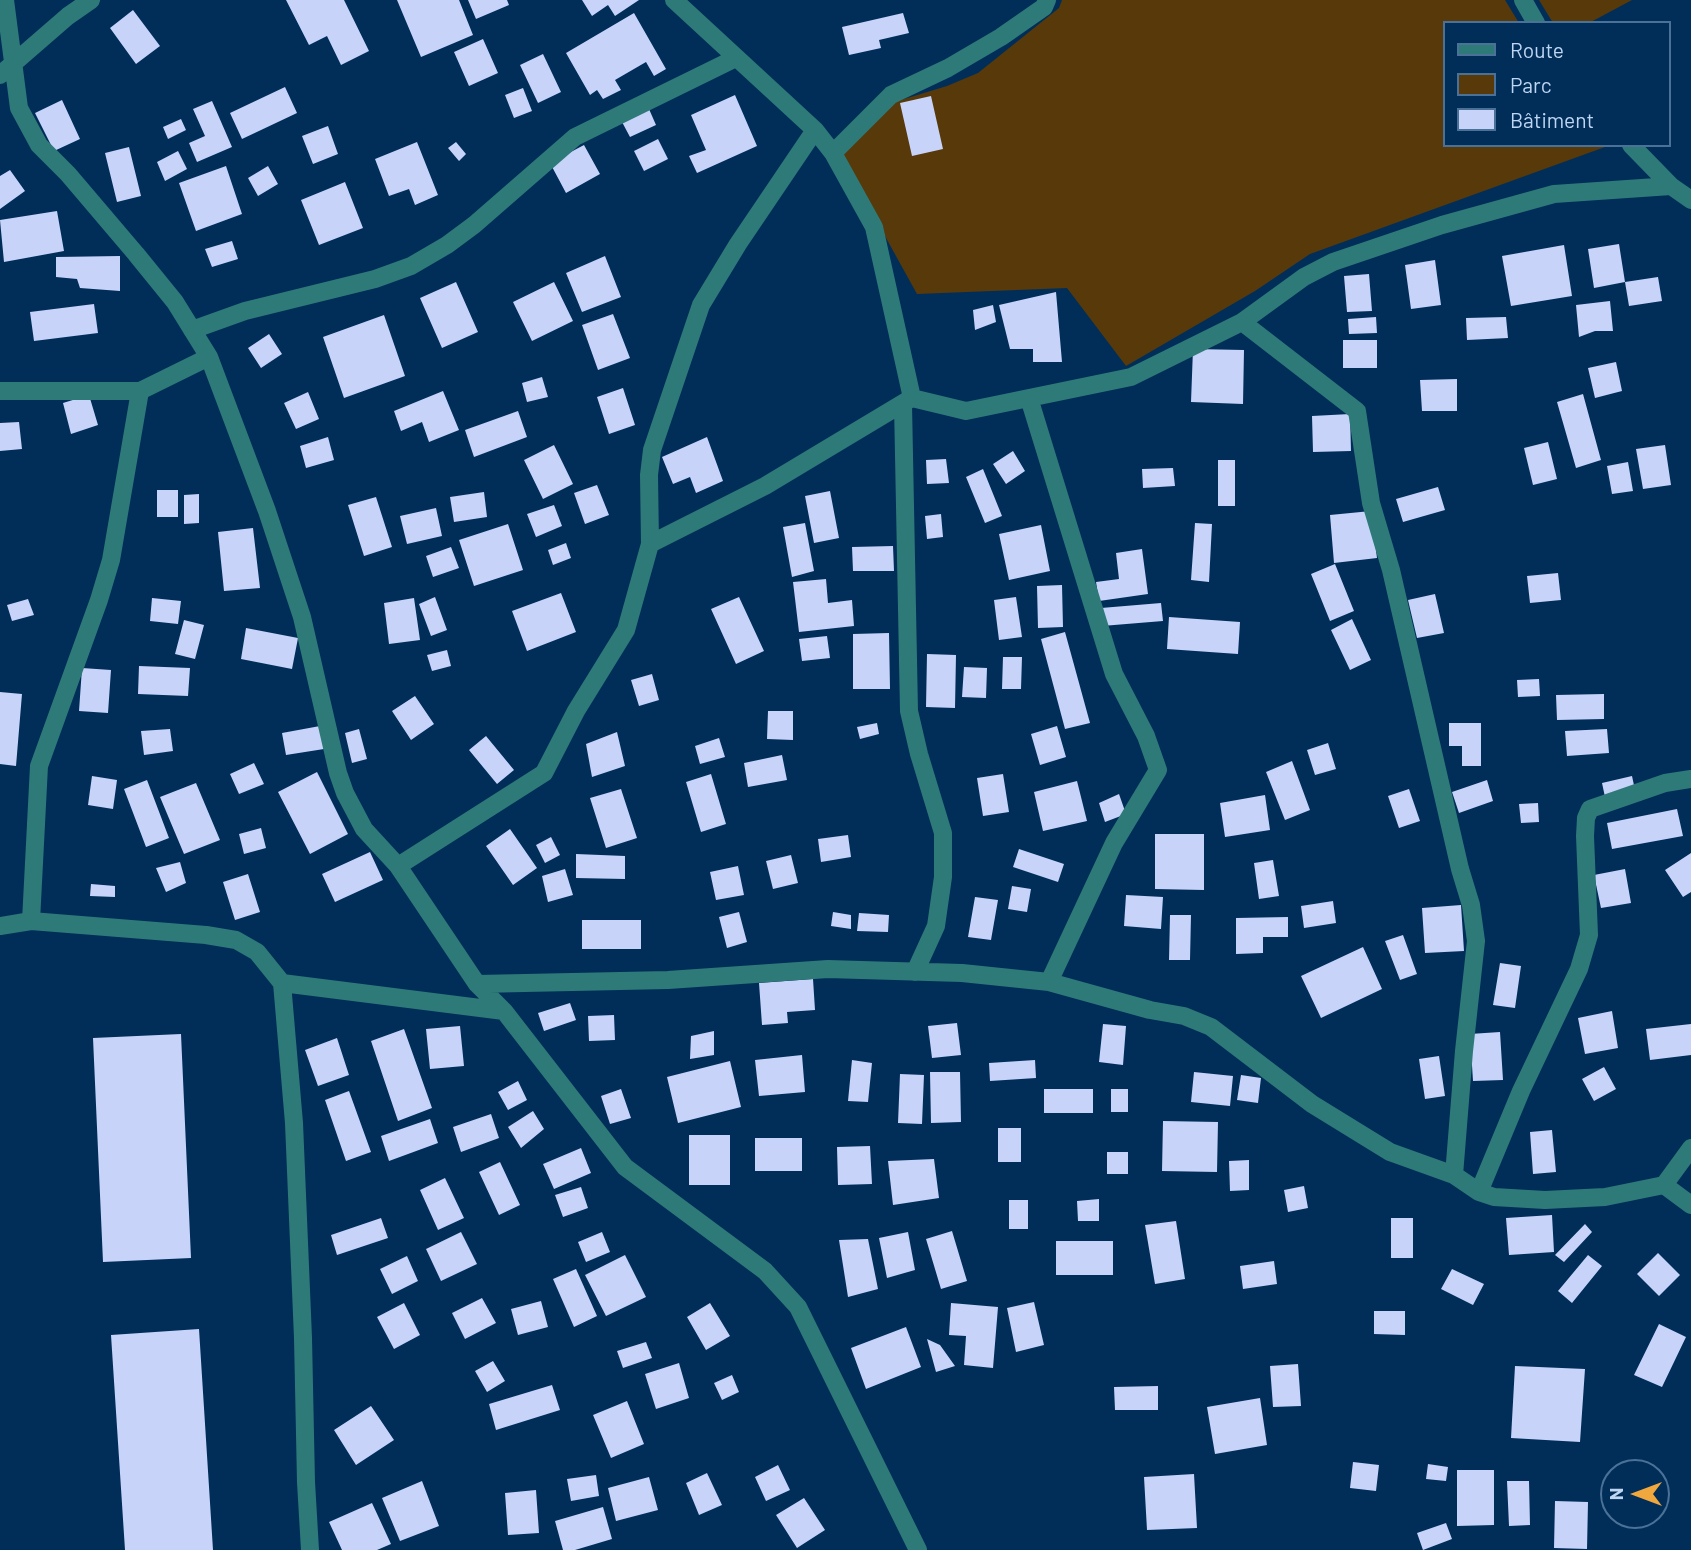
<!DOCTYPE html>
<html>
<head>
<meta charset="utf-8">
<style>
  body { margin:0 }
  #map { position:relative; width:1691px; height:1550px; overflow:hidden; background:#002e59; font-family:Barlow,sans-serif }
  canvas { display:block }
  .legend { position:absolute; left:1443px; top:21px; width:228px; height:126px; box-sizing:border-box; background:#002e59; border:2px solid #4c7196; margin:0; padding:9px 12px; list-style:none; font-size:21px; color:#bfd6f2 }
  .legend li { display:flex; align-items:center; gap:14px; height:35px }
  .legend b { width:35px; border:2px solid #4c7196 }
  .north { position:absolute; left:1600px; top:1459px; width:70px; height:70px; box-sizing:border-box; background:#002e59; border:2px solid #4c7196; border-radius:50%; rotate:270deg; font-size:19px; font-weight:700; line-height:28px; text-align:center; color:#bfd6f2 }
  .north::after { content:''; display:block; margin:auto; width:24px; height:32px; background:#efa73e; clip-path:polygon(50% 0,100% 100%,50% 72%,0 100%) }
</style>
</head>
<body>
<div id="map">
<canvas width="1691" height="1550"></canvas>
<ul class="legend">
<li><b style="height:9px;background:#2e7a78"></b>Route</li>
<li><b style="height:19px;background:#58390a"></b>Parc</li>
<li><b style="height:19px;background:#c7d3f9"></b>Bâtiment</li>
</ul>
<div class="north">N</div>
</div>
<script>
const ctx = document.querySelector('canvas').getContext('2d');
ctx.lineJoin = 'round';
function fillPath(path, color) { ctx.fillStyle = color; ctx.fill(path, 'evenodd'); }
const shape = rows => new Path2D(rows.map(r => 'M' + r).join(''));
function stroke(path, color, width, dash) { ctx.strokeStyle = color; ctx.lineWidth = width; ctx.lineCap = dash ? 'butt' : 'round'; ctx.setLineDash(dash || []); ctx.stroke(path); }
fillPath(shape([
  [1062,0,1505,0,1519,23,1444,23,1444,145,1605,147,1310,254,1255,291,1126,366,1067,288,917,294,839,153,891,103,947,86,978,73,1059,8],
  [1539,0,1632,0,1589,23,1553,23]
]), '#58390a');
fillPath(shape([
  [286,0,344,0,369,51,341,65,327,36,309,45],
  [397,0,459,0,473,35,421,57],
  [468,0,507,0,509,5,476,19],
  [582,0,639,0,615,16,608,5,592,16],
  [133,10,160,46,136,64,110,28],
  [634,13,666,69,654,76,646,62,615,80,621,90,603,99,597,90,590,95,566,53],
  [903,13,909,33,879,40,881,48,849,55,842,27],
  [483,39,498,73,469,86,454,52],
  [543,54,561,92,538,103,520,65],
  [285,87,297,113,242,139,230,113],
  [523,88,532,111,514,118,505,95],
  [735,95,757,146,697,173,689,156,706,150,691,115],
  [931,96,943,149,912,156,900,103],
  [62,100,80,139,54,151,35,113],
  [212,101,232,147,197,162,189,143,205,136,193,109],
  [649,109,656,125,630,137,622,122],
  [181,119,186,130,168,139,163,127],
  [328,126,338,154,313,164,302,136],
  [658,139,668,159,644,171,634,151],
  [417,142,438,195,415,205,409,189,389,196,375,159],
  [456,142,466,154,459,161,448,148],
  [584,145,600,174,566,193,550,163],
  [129,147,141,196,117,202,105,153],
  [178,151,187,169,165,181,157,162],
  [226,166,242,214,196,231,179,183],
  [268,166,278,184,258,196,248,178],
  [10,170,25,191,0,209,0,176],
  [345,182,363,228,319,245,301,200],
  [57,211,64,251,4,262,0,220],
  [232,241,238,259,212,267,205,249],
  [1619,244,1625,282,1594,288,1588,249],
  [1564,245,1572,296,1511,306,1502,256],
  [120,256,120,291,80,288,77,279,56,277,56,257],
  [605,256,621,297,582,312,566,273],
  [1435,260,1441,305,1411,309,1405,265],
  [1369,274,1372,311,1347,312,1344,276],
  [1658,277,1662,301,1629,306,1625,282],
  [456,282,478,332,442,348,420,298],
  [554,282,573,321,532,341,513,302],
  [1056,292,1062,362,1033,362,1033,349,1010,349,999,305],
  [1610,301,1613,331,1595,331,1579,337,1576,305],
  [94,304,98,333,34,341,30,312],
  [993,305,996,322,975,330,973,310],
  [613,314,630,358,598,370,582,325],
  [384,315,405,376,344,398,323,337],
  [1376,317,1377,333,1349,334,1348,319],
  [1506,317,1508,338,1467,340,1466,318],
  [269,334,282,354,261,368,248,348],
  [1343,340,1377,340,1377,368,1343,368],
  [1193,349,1244,350,1243,404,1191,402],
  [1616,362,1622,391,1595,398,1588,368],
  [542,377,548,397,527,402,522,383],
  [1457,379,1457,411,1422,411,1420,380],
  [623,388,635,425,609,434,597,397],
  [443,391,459,430,429,442,422,422,401,431,394,411],
  [308,392,319,419,296,429,284,403],
  [1583,394,1601,460,1576,468,1557,402],
  [89,395,98,425,71,434,63,403],
  [518,411,527,437,474,457,465,430],
  [1350,414,1351,451,1313,452,1312,416],
  [19,422,22,449,0,451,0,423],
  [328,437,334,460,306,468,300,446],
  [707,437,723,481,696,493,690,477,673,484,662,457],
  [1548,442,1557,479,1533,485,1524,448],
  [554,445,573,484,543,499,524,460],
  [1665,445,1671,485,1643,489,1636,449],
  [1013,451,1025,471,1006,484,993,464],
  [946,459,949,483,927,484,926,460],
  [1218,460,1235,460,1235,506,1218,506],
  [1628,462,1633,491,1612,494,1607,466],
  [1173,468,1175,486,1143,488,1142,469],
  [983,469,1002,516,985,523,966,477],
  [597,485,609,515,585,524,574,493],
  [1438,487,1445,510,1403,522,1396,499],
  [157,490,178,490,178,517,157,517],
  [830,491,839,538,814,543,805,496],
  [484,492,487,517,454,522,450,497],
  [199,494,199,523,184,524,184,495],
  [376,497,392,547,364,556,348,505],
  [554,505,562,526,536,537,527,514],
  [436,508,442,536,407,544,400,516],
  [1371,511,1377,558,1334,563,1330,515],
  [941,514,943,537,927,539,925,516],
  [805,523,814,571,792,577,783,527],
  [1195,523,1212,524,1209,582,1191,580],
  [508,524,523,570,474,586,459,540],
  [1041,525,1050,571,1009,580,999,534],
  [253,528,260,588,224,591,218,532],
  [566,543,571,558,553,565,548,550],
  [893,546,894,571,853,571,852,547],
  [451,547,459,568,433,577,426,556],
  [1142,549,1148,594,1099,601,1096,582,1119,579,1116,553],
  [1335,564,1354,611,1330,621,1311,574],
  [1558,573,1561,600,1530,603,1527,576],
  [826,579,828,603,852,600,854,626,799,632,793,582],
  [1062,585,1063,627,1038,628,1037,586],
  [561,593,576,632,527,651,512,611],
  [1435,594,1444,633,1417,638,1408,600],
  [435,597,447,630,431,636,419,604],
  [739,597,764,651,736,664,711,609],
  [1016,597,1022,637,999,640,994,600],
  [152,598,181,601,178,624,150,621],
  [414,598,420,640,389,644,384,603],
  [28,599,34,615,12,621,7,605],
  [1161,603,1163,621,1102,626,1101,608],
  [1169,617,1240,622,1238,654,1167,649],
  [1352,619,1371,660,1350,670,1331,630],
  [184,620,204,625,195,659,175,654],
  [246,628,298,638,292,669,241,659],
  [1065,632,1090,723,1065,729,1041,639],
  [889,633,890,689,853,689,853,634],
  [827,636,830,658,802,661,799,639],
  [447,650,451,666,432,671,427,655],
  [927,654,956,655,955,708,926,707],
  [1003,657,1022,657,1021,689,1002,689],
  [139,666,190,668,188,696,138,694],
  [964,667,987,668,986,698,962,697],
  [82,668,111,670,108,713,79,711],
  [652,674,659,700,639,706,631,680],
  [1539,679,1540,696,1518,697,1517,680],
  [0,692,22,694,16,766,0,764],
  [1604,694,1604,719,1557,720,1556,695],
  [415,696,434,724,411,740,392,711],
  [768,711,793,711,793,740,767,739],
  [877,723,879,734,860,739,857,727],
  [1449,723,1481,723,1481,766,1462,766,1462,746,1449,746],
  [320,726,324,749,286,755,282,733],
  [1057,726,1066,757,1040,765,1031,734],
  [170,729,173,751,144,755,141,731],
  [359,729,367,759,352,763,345,733],
  [1607,729,1609,753,1567,756,1565,731],
  [617,732,625,766,592,777,586,744],
  [486,736,514,770,497,784,469,750],
  [719,738,725,757,700,764,695,746],
  [1328,743,1336,769,1315,775,1307,750],
  [782,755,787,780,748,787,744,763],
  [1292,761,1310,810,1285,820,1266,772],
  [254,763,264,784,239,794,230,774],
  [317,772,348,834,310,854,278,792],
  [711,774,726,824,701,832,686,782],
  [1003,774,1009,812,983,816,977,778],
  [92,776,117,780,113,809,88,805],
  [1632,776,1635,790,1605,797,1602,783],
  [147,780,169,838,146,847,124,789],
  [1487,780,1493,801,1459,813,1452,792],
  [1077,781,1087,821,1043,831,1034,792],
  [196,783,220,840,184,854,160,797],
  [621,789,637,838,606,848,590,798],
  [1409,789,1420,821,1399,828,1388,796],
  [1119,794,1126,814,1105,822,1099,803],
  [1265,795,1270,830,1225,837,1220,803],
  [1538,803,1539,822,1521,823,1519,804],
  [1677,809,1683,836,1612,849,1607,823],
  [261,828,266,848,244,854,239,834],
  [510,829,537,868,513,885,486,846],
  [1155,834,1204,834,1204,890,1155,889],
  [848,835,851,857,821,862,818,839],
  [551,837,560,855,545,863,536,845],
  [1019,849,1064,864,1058,882,1013,867],
  [370,852,383,880,335,902,322,874],
  [1691,853,1691,892,1683,897,1665,870],
  [576,854,625,856,625,879,576,878],
  [791,855,798,883,773,889,766,861],
  [1273,860,1279,896,1259,899,1254,863],
  [180,862,186,883,166,892,156,868],
  [738,866,744,895,716,900,710,872],
  [565,869,573,895,548,902,542,876],
  [1625,869,1631,903,1601,908,1594,875],
  [248,874,260,912,235,920,223,882],
  [91,884,115,886,115,897,90,896],
  [1012,886,1031,889,1027,912,1008,909],
  [1126,895,1163,897,1161,929,1124,926],
  [975,897,998,900,991,940,968,937],
  [1333,901,1336,923,1304,928,1301,906],
  [1461,905,1464,951,1425,953,1422,908],
  [739,912,747,942,727,948,719,917],
  [833,912,851,915,851,929,831,926],
  [859,913,889,915,888,932,857,931],
  [1170,915,1191,915,1190,960,1169,960],
  [1288,917,1288,937,1263,937,1263,953,1236,954,1236,918],
  [582,920,641,920,641,949,582,949],
  [1403,935,1417,974,1400,980,1385,941],
  [1363,947,1382,989,1321,1018,1301,976],
  [1500,963,1521,966,1515,1008,1493,1005],
  [813,979,815,1010,787,1012,788,1023,762,1025,759,983],
  [570,1003,576,1020,544,1031,538,1013],
  [1612,1011,1618,1048,1585,1054,1578,1018],
  [614,1015,615,1040,589,1041,588,1016],
  [957,1023,961,1055,932,1058,928,1026],
  [1103,1024,1126,1026,1123,1065,1099,1062],
  [1691,1024,1691,1055,1650,1060,1646,1029],
  [460,1026,464,1066,430,1069,426,1029],
  [404,1029,432,1108,398,1121,371,1041],
  [714,1031,714,1055,690,1059,691,1036],
  [1500,1032,1503,1080,1473,1081,1470,1034],
  [181,1034,191,1258,103,1262,93,1038],
  [337,1038,349,1075,318,1086,305,1050],
  [802,1055,805,1092,759,1096,755,1060],
  [1439,1056,1445,1096,1425,1099,1419,1059],
  [852,1060,872,1063,868,1102,848,1101],
  [1035,1060,1036,1078,990,1081,989,1063],
  [730,1061,741,1107,678,1123,667,1077],
  [1604,1067,1616,1089,1594,1101,1582,1079],
  [930,1072,960,1072,961,1122,931,1123],
  [1194,1072,1233,1076,1230,1106,1191,1102],
  [900,1074,924,1075,922,1124,898,1123],
  [1241,1075,1261,1078,1258,1103,1237,1100],
  [518,1081,527,1100,508,1110,498,1092],
  [621,1089,631,1118,610,1124,601,1096],
  [1044,1089,1093,1089,1093,1113,1044,1113],
  [1111,1089,1128,1089,1128,1112,1111,1112],
  [349,1091,371,1152,346,1161,325,1100],
  [533,1111,544,1129,521,1148,508,1127],
  [491,1114,499,1138,461,1152,453,1127],
  [430,1119,438,1143,389,1161,381,1136],
  [1163,1121,1218,1122,1217,1172,1162,1171],
  [998,1128,1021,1128,1021,1162,998,1162],
  [1552,1130,1556,1172,1533,1174,1530,1132],
  [689,1135,730,1135,730,1185,689,1185],
  [755,1138,802,1138,802,1171,755,1171],
  [870,1146,872,1184,838,1185,837,1147],
  [581,1148,591,1173,554,1189,543,1164],
  [1107,1152,1128,1152,1128,1174,1107,1174],
  [934,1159,939,1198,893,1205,888,1161],
  [1249,1160,1249,1190,1230,1191,1229,1161],
  [500,1162,520,1205,499,1215,479,1172],
  [445,1178,464,1218,438,1230,420,1190],
  [1304,1186,1308,1208,1288,1212,1284,1190],
  [581,1187,588,1208,563,1217,555,1195],
  [1099,1199,1099,1221,1078,1221,1077,1201],
  [1009,1200,1028,1200,1028,1229,1009,1229],
  [1552,1215,1554,1252,1509,1255,1506,1218],
  [381,1218,388,1238,337,1255,331,1235],
  [1391,1218,1413,1218,1413,1258,1391,1258],
  [1176,1221,1185,1279,1155,1284,1145,1225],
  [1585,1224,1592,1232,1564,1262,1555,1255],
  [952,1231,967,1281,941,1289,926,1239],
  [461,1232,477,1264,441,1281,426,1249],
  [602,1232,610,1252,586,1262,578,1242],
  [908,1232,915,1270,887,1278,879,1238],
  [868,1239,878,1289,848,1297,839,1240],
  [1056,1241,1113,1241,1113,1275,1056,1275],
  [1658,1253,1680,1275,1659,1296,1637,1274],
  [625,1255,646,1297,606,1316,585,1275],
  [1588,1255,1602,1266,1572,1303,1558,1291],
  [407,1256,418,1281,392,1294,380,1269],
  [1274,1261,1277,1284,1243,1289,1240,1266],
  [576,1269,597,1316,574,1327,553,1279],
  [1452,1269,1484,1284,1473,1305,1441,1289],
  [482,1298,496,1323,465,1339,452,1313],
  [541,1301,548,1327,518,1335,511,1309],
  [1034,1302,1044,1345,1016,1352,1007,1308],
  [404,1303,420,1335,394,1349,377,1317],
  [710,1303,730,1336,706,1350,687,1317],
  [951,1303,998,1307,993,1368,964,1365,966,1336,949,1335],
  [1374,1311,1405,1311,1405,1335,1374,1334],
  [1659,1324,1686,1337,1662,1387,1634,1375],
  [906,1327,921,1367,866,1389,851,1348],
  [199,1329,213,1550,125,1550,111,1335],
  [927,1339,940,1345,955,1366,936,1372],
  [646,1342,652,1358,623,1368,617,1351],
  [493,1361,505,1381,487,1392,475,1371],
  [679,1363,689,1398,656,1409,645,1374],
  [1298,1364,1301,1406,1273,1407,1270,1366],
  [1515,1366,1585,1369,1580,1442,1511,1438],
  [732,1375,739,1392,722,1400,714,1383],
  [552,1385,560,1410,496,1430,489,1404],
  [1158,1386,1158,1410,1115,1410,1114,1387],
  [1260,1398,1267,1445,1215,1454,1207,1407],
  [627,1401,644,1444,611,1458,593,1415],
  [371,1406,394,1440,356,1465,334,1430],
  [1353,1462,1379,1465,1376,1491,1350,1488],
  [1428,1464,1448,1467,1446,1481,1426,1479],
  [778,1465,790,1490,766,1501,755,1477],
  [1457,1470,1494,1470,1494,1525,1457,1526],
  [707,1473,722,1505,699,1515,686,1483],
  [1194,1474,1197,1528,1147,1530,1144,1477],
  [596,1475,599,1496,571,1501,567,1479],
  [649,1477,658,1510,616,1521,608,1488],
  [422,1481,439,1526,400,1541,382,1498],
  [1507,1481,1529,1481,1530,1525,1509,1526],
  [536,1490,539,1533,508,1535,505,1493],
  [804,1498,825,1530,797,1548,776,1515],
  [1555,1501,1588,1502,1587,1549,1554,1548],
  [372,1503,391,1544,377,1550,342,1550,329,1522],
  [603,1507,612,1539,575,1550,563,1550,555,1521],
  [1446,1523,1452,1539,1423,1550,1417,1533]
]), '#c7d3f9');
stroke(shape([
  [5,0,19,108,39,145,68,174,136,254,175,302,209,357,267,511,302,617,338,773,345,793,364,829,398,866,477,984,504,1011,625,1167,765,1271,798,1307,918,1550],
  [674,0,815,130,833,153,874,227,912,398,966,411,1131,377,1242,322,1304,277,1333,262,1442,225,1554,194,1671,186,1691,200],
  [1523,0,1536,23],
  [0,75,68,16,91,0],
  [1631,145,1671,186],
  [833,153,891,95,948,68,1001,37,1044,7,1047,0],
  [1242,322,1357,411,1371,503,1391,570,1460,869,1471,905,1476,941,1464,1051,1454,1175],
  [192,330,245,311,375,279,411,266,447,245,474,225,575,137,736,58],
  [0,391,140,391],
  [1029,398,1114,674,1146,736,1158,770,1114,843,1049,982],
  [903,404,909,711,919,754,943,833,943,877,936,926,915,972],
  [650,544,765,486,910,399],
  [398,866,544,773,576,711,626,630,650,544,649,475,652,450,701,305,738,244,815,130],
  [31,921,39,766,99,600,111,560,140,391,209,357],
  [0,926,31,921,206,935,236,940,257,952,282,983,504,1011],
  [282,983,294,1123,303,1338,306,1482,310,1550],
  [477,984,668,980,828,969,962,973,1049,982,1150,1010,1184,1016,1211,1027,1312,1104,1390,1152,1454,1175,1479,1192,1494,1197,1545,1200,1605,1197,1664,1185,1691,1205],
  [1664,1185,1691,1148],
  [1479,1192,1521,1091,1579,969,1589,935,1585,836,1586,818,1590,809,1665,783,1691,779]
]), '#2e7a78', 18);
</script>
</body>
</html>
